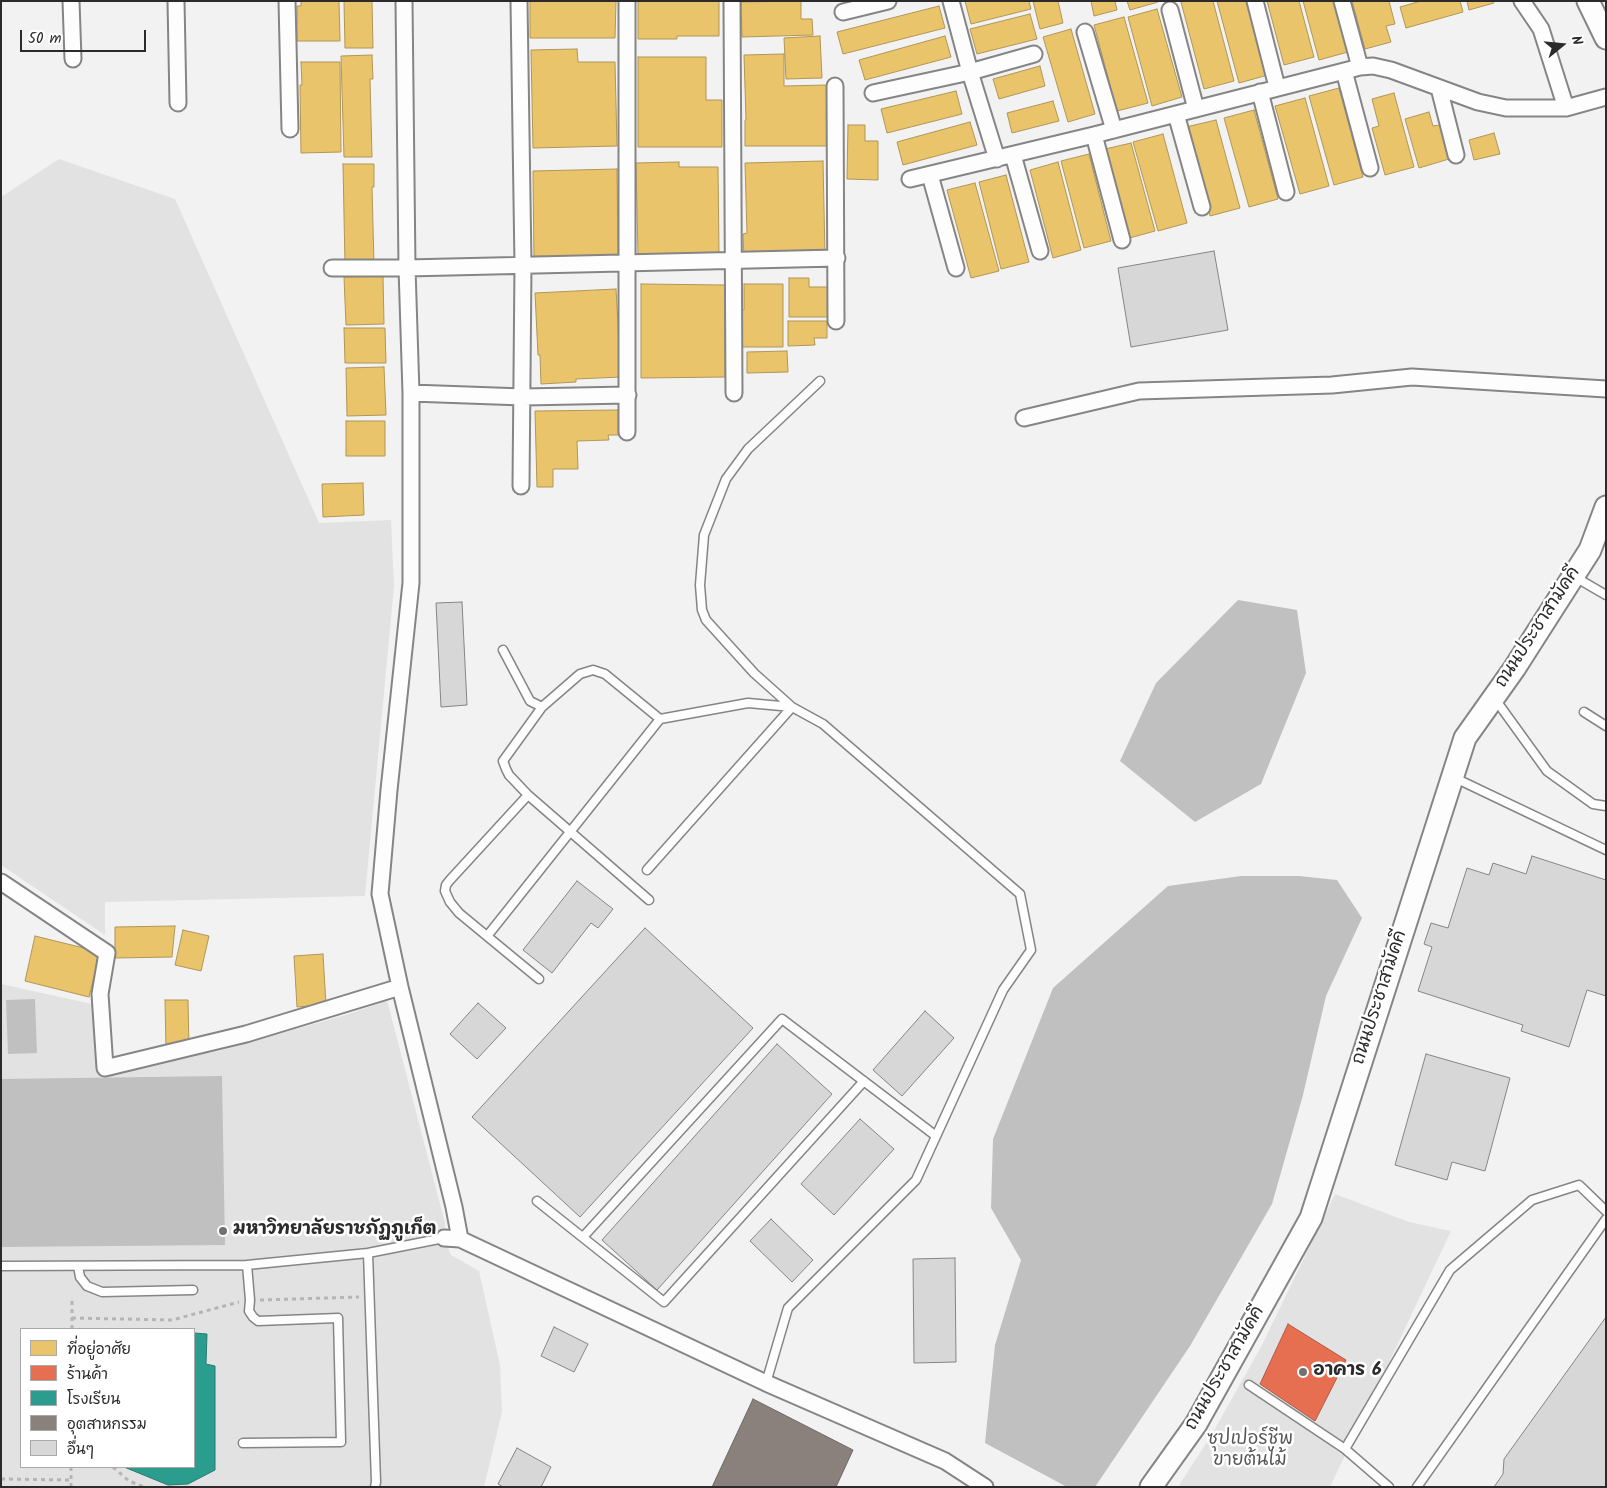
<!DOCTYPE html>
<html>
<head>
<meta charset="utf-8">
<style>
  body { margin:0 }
  #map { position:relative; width:1607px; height:1488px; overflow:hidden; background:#f2f2f2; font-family:Kalam,"Playpen Sans Thai",sans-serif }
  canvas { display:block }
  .frame { position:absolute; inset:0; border:2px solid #2b2b2b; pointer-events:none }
  .legend { position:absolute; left:20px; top:1328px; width:175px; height:140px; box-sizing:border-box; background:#fff; border:1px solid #aaa; margin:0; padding:6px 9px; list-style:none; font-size:15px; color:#2b2b2b }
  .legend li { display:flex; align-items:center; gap:10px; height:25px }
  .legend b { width:25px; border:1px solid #aaa }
  .north { position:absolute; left:1537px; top:20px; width:50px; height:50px; -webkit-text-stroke:4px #fff; paint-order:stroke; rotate:73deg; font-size:14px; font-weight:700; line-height:20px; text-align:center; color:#2b2b2b }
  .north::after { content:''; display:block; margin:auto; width:18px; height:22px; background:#2b2b2b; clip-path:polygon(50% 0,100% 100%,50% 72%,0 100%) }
  .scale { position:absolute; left:20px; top:30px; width:126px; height:22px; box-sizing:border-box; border:2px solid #2b2b2b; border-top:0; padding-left:6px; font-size:15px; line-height:18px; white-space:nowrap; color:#2b2b2b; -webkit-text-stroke:4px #fff; paint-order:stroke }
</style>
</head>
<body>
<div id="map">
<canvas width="1607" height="1488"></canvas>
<div class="frame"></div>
<ul class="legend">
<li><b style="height:14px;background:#e9c46a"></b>ที่อยู่อาศัย</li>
<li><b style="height:14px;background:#e76f51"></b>ร้านค้า</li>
<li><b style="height:14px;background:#2a9d8f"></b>โรงเรียน</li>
<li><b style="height:14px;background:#8a817c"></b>อุตสาหกรรม</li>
<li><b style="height:14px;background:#d7d7d7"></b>อื่นๆ</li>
</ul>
<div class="north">N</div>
<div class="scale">50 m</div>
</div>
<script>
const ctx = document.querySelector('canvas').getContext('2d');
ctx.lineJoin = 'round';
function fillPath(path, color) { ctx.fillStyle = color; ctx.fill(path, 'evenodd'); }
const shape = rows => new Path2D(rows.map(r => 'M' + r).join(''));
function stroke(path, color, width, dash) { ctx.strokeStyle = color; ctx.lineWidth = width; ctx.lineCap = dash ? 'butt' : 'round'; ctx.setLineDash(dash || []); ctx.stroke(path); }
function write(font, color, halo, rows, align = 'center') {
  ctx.font = font + ' Kalam,"Playpen Sans Thai",sans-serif'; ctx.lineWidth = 5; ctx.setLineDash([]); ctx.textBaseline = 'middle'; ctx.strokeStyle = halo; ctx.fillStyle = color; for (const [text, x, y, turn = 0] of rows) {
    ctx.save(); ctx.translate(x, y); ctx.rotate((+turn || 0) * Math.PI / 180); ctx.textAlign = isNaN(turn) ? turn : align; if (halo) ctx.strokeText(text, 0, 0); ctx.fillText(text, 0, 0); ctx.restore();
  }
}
fillPath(shape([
  [59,159,175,199,319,523,391,520,394,586,365,896,105,902,105,935,1,865,1,197],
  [1,984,92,1004,98,1072,219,1051,349,1014,387,1000,445,1223,444,1238,451,1255,479,1271,500,1365,502,1412,484,1487,1,1487],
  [21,1329,194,1329,194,1467,21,1467],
  [1335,1194,1409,1222,1451,1231,1330,1487,1178,1487,1212,1434,1262,1345]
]), '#e2e2e2');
fillPath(shape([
  [1238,600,1297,610,1306,673,1261,784,1195,822,1120,761,1156,683],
  [1241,876,1299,876,1337,880,1362,918,1326,996,1303,1095,1272,1204,1190,1346,1095,1487,1067,1487,985,1443,995,1345,1021,1260,991,1208,993,1139,1053,988,1168,886],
  [35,999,37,1053,8,1054,6,1000],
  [222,1076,225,1245,1,1247,1,1079]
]), '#c0c0c0');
const homes = shape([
  [301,1,339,1,340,41,297,41,297,6,301,6,301,1],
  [344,1,372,1,373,48,345,48,344,1],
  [530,1,616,1,615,38,530,38,530,1],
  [638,1,719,1,719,36,677,36,677,39,638,39,638,1],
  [801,1,801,19,812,19,813,35,742,37,741,2,801,1],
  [965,1,1029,1,1031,9,971,24,965,1],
  [1033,1,1058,1,1063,23,1040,29,1033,1],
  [1091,1,1115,1,1117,10,1094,16,1091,1],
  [1127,1,1158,1,1158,2,1130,10,1127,1],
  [1185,1,1213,1,1234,81,1204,89,1181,2,1185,1],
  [1217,1,1248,1,1268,75,1239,83,1217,1],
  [1267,1,1299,1,1314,57,1284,65,1267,1],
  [1303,1,1334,1,1348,52,1319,60,1303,1],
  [1352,1,1389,1,1395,24,1386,26,1391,42,1365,49,1352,1],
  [1421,1,1460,1,1463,12,1406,28,1400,7,1421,1],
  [1467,1,1493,1,1494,3,1469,10,1467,1],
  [939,6,945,28,843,54,837,32,939,6],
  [1157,9,1182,97,1152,106,1128,17,1157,9],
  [1030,14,1037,39,977,54,970,29,1030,14],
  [1124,17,1148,103,1117,111,1094,25,1124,17],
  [1071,29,1095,114,1068,122,1043,37,1071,29],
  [820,36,822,78,786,79,784,38,820,36],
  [945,36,951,57,865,80,859,60,945,36],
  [577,49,578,62,615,62,617,146,533,148,531,50,577,49],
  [784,54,784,86,827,85,827,146,745,146,745,120,746,120,744,55,784,54],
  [372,55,373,79,370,79,372,157,344,157,341,56,372,55],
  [638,57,706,57,706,100,722,100,722,147,638,147,638,57],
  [301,62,340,62,341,152,301,153,300,85,302,85,301,62],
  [1040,66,1045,86,999,99,993,79,1040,66],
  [1339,88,1363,177,1334,185,1309,96,1339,88],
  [956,91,962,114,887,133,881,109,956,91],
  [1394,93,1414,167,1385,175,1372,128,1379,126,1372,99,1394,93],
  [1305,98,1329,186,1300,194,1275,106,1305,98],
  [1053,101,1059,121,1012,133,1007,113,1053,101],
  [1254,110,1278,199,1249,207,1224,118,1254,110],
  [1429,112,1433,126,1440,125,1449,159,1419,168,1405,119,1429,112],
  [1216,120,1240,208,1210,216,1186,127,1216,120],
  [970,122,977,145,903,165,897,142,970,122],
  [848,125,865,125,865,141,878,141,878,180,847,179,848,125],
  [1494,133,1500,154,1474,160,1469,140,1494,133],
  [1163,134,1187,223,1158,231,1133,142,1163,134],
  [1131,143,1155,231,1126,239,1101,150,1131,143],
  [1089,154,1111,241,1084,248,1061,161,1089,154],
  [823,161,825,255,744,257,743,234,747,233,745,163,823,161],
  [679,162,679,167,718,167,719,254,638,256,636,163,679,162],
  [1058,162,1081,250,1053,258,1030,170,1058,162],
  [343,164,374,164,374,187,372,187,374,265,345,265,343,164],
  [617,169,618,258,534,259,533,171,617,169],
  [1006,175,1029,262,1001,269,979,182,1006,175],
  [975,183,999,271,971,278,947,190,975,183],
  [383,276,384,324,346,325,344,277,383,276],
  [789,278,809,278,809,287,828,287,829,317,789,317,789,278],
  [641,284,725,285,725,377,641,378,641,284],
  [744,284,783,284,783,347,742,347,741,310,744,310,744,284],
  [616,289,621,377,576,379,576,382,541,384,540,355,538,355,535,293,616,289],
  [788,321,827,321,827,338,814,338,815,345,788,346,788,321],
  [344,328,385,328,386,363,345,363,344,328],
  [787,351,788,372,747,373,747,352,787,351],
  [384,367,386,415,347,416,346,368,384,367],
  [618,410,618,435,608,435,609,440,577,441,578,469,553,469,553,487,537,487,535,411,618,410],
  [346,421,385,421,385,456,346,456,346,421],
  [363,483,364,515,323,517,322,484,363,483],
  [175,926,172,957,115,958,115,927,175,926],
  [183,930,209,936,201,971,175,965,183,930],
  [35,936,100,952,89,997,25,981,35,936],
  [323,954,326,1005,297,1007,294,956,323,954],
  [165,1000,188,1000,189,1048,166,1048,165,1000]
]);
fillPath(homes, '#e9c46a');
stroke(homes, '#b09657', 1);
const shops = shape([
  [1288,1324,1346,1360,1315,1421,1260,1384,1288,1324]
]);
fillPath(shops, '#e76f51');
stroke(shops, '#af5b46', 1);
const schools = shape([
  [194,1333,207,1334,206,1364,215,1366,215,1470,188,1484,168,1485,124,1467,194,1467,194,1333]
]);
fillPath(schools, '#2a9d8f');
stroke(schools, '#2a7b71', 1);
const industry = shape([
  [753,1399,853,1450,836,1487,712,1487,753,1399]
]);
fillPath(industry, '#8a817c');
stroke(industry, '#6e6764', 1);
const building = shape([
  [1214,251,1228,330,1131,347,1118,268,1214,251],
  [462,602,467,705,441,707,436,603,462,602],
  [1532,856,1606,880,1606,996,1587,990,1569,1047,1521,1031,1523,1025,1418,991,1432,947,1424,944,1431,923,1448,928,1467,868,1489,875,1493,863,1526,874,1532,856],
  [577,881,613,909,598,928,591,923,552,973,523,950,577,881],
  [645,928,753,1028,580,1217,472,1117,645,928],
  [478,1003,506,1028,477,1059,450,1034,478,1003],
  [925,1011,954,1038,902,1096,873,1070,925,1011],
  [777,1044,832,1094,657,1290,602,1240,777,1044],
  [1426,1054,1510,1078,1485,1171,1452,1162,1447,1180,1395,1165,1426,1054],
  [860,1119,894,1149,834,1215,801,1184,860,1119],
  [771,1219,813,1260,792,1282,750,1241,771,1219],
  [955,1258,956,1362,914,1363,913,1259,955,1258],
  [1606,1317,1606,1487,1494,1487,1503,1474,1504,1459,1606,1317],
  [554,1327,588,1344,574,1372,541,1356,554,1327],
  [517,1448,551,1467,541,1487,503,1487,498,1484,517,1448]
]);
fillPath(building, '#d7d7d7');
stroke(building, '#858585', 1);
const lane = shape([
  [1575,577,1606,595],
  [503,650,530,701,542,707,580,674,593,670,605,674,660,719,748,703,792,707,823,724,1020,894,1031,950,1003,990,916,1180,788,1308,766,1383],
  [1495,699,1547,771,1593,804,1606,806],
  [542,707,503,761,506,769,509,775,528,795,649,900],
  [1584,712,1606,726],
  [1455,778,1606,850],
  [528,795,450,880,446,885,445,891,450,902,459,913,539,979],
  [647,870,792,707,754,673,706,620,702,610,700,585,704,535,726,479,748,449,820,381],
  [488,935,660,719],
  [537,1201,664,1302,864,1081],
  [583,1237,782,1019,936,1136],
  [368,1253,376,1482,375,1487],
  [247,1265,368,1253,444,1238],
  [1,1266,247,1265,250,1300,249,1311,253,1317,258,1321,338,1318,341,1442,243,1443],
  [78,1266,80,1277,87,1286,102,1292,193,1290],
  [1249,1385,1345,1449,1389,1487],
  [1345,1449,1450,1270,1532,1200,1579,1185,1606,1211],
  [1417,1487,1606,1219]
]);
const street = shape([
  [71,1,73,59],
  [176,1,178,103],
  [287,1,290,129],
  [404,1,407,268,411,393,411,583,389,790,380,894,400,987,454,1207,460,1239],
  [519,1,523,265,521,486],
  [627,1,627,432],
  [732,1,734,393],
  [951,1,970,72,997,159],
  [1255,1,1277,87],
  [1342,1,1360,67],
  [1522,1,1541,29,1566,108],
  [1170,10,1196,109],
  [843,12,888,1],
  [1085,32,1114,130],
  [1344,71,1370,168],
  [835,86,836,321],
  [1439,88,1456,155],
  [1260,92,1286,192],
  [873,93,970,72,1034,54],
  [1176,114,1202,207],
  [1094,135,1122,240],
  [1013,155,1040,251],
  [930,175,956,268],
  [910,179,1094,135,1360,67,1373,66,1391,70,1478,102,1506,108,1566,108,1606,97],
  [332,268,407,268,837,258],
  [411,393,523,397,628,395],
  [1024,418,1139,391,1332,385,1412,377,1606,389],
  [1,882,107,953,100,994,105,1068,246,1034,400,987],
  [444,1238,460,1239,766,1383,945,1461,985,1487]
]);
const secondary = shape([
  [1588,1,1606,38],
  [1151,1487,1196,1424,1311,1218,1465,738,1514,669,1590,550,1606,507]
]);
stroke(lane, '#858585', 11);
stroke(street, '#858585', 19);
stroke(secondary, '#858585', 25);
stroke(shape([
  [260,1300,359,1297],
  [72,1318,172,1320,239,1302],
  [72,1329,72,1300],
  [113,1467,129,1481,144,1487],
  [1,1479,71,1480],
  [71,1487,71,1467]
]), '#b5b5b5', 3, [4, 4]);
stroke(lane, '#fdfdfd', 8);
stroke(street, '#fdfdfd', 15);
stroke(secondary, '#fdfdfd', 21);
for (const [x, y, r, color] of [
  [223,1231,5,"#717171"],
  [1303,1372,5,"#717171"]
]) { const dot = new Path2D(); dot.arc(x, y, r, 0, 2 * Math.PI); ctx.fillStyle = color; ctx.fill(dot); stroke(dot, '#fff', 2); }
write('18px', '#2b2b2b', '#fff', [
  ["ถนนประชาสามัคคี",1539,628,-57],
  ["ถนนประชาสามัคคี",1381,998,-72],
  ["ถนนประชาสามัคคี",1226,1369,-60]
]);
write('bold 18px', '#2b2b2b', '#fff', [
  ["มหาวิทยาลัยราชภัฏภูเก็ต",233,1231],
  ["อาคาร 6",1313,1372]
], 'left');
write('18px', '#565656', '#fff', [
  ["ซุปเปอร์ชีพ",1250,1441],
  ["ขายต้นไม้",1250,1462]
]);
</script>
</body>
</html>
